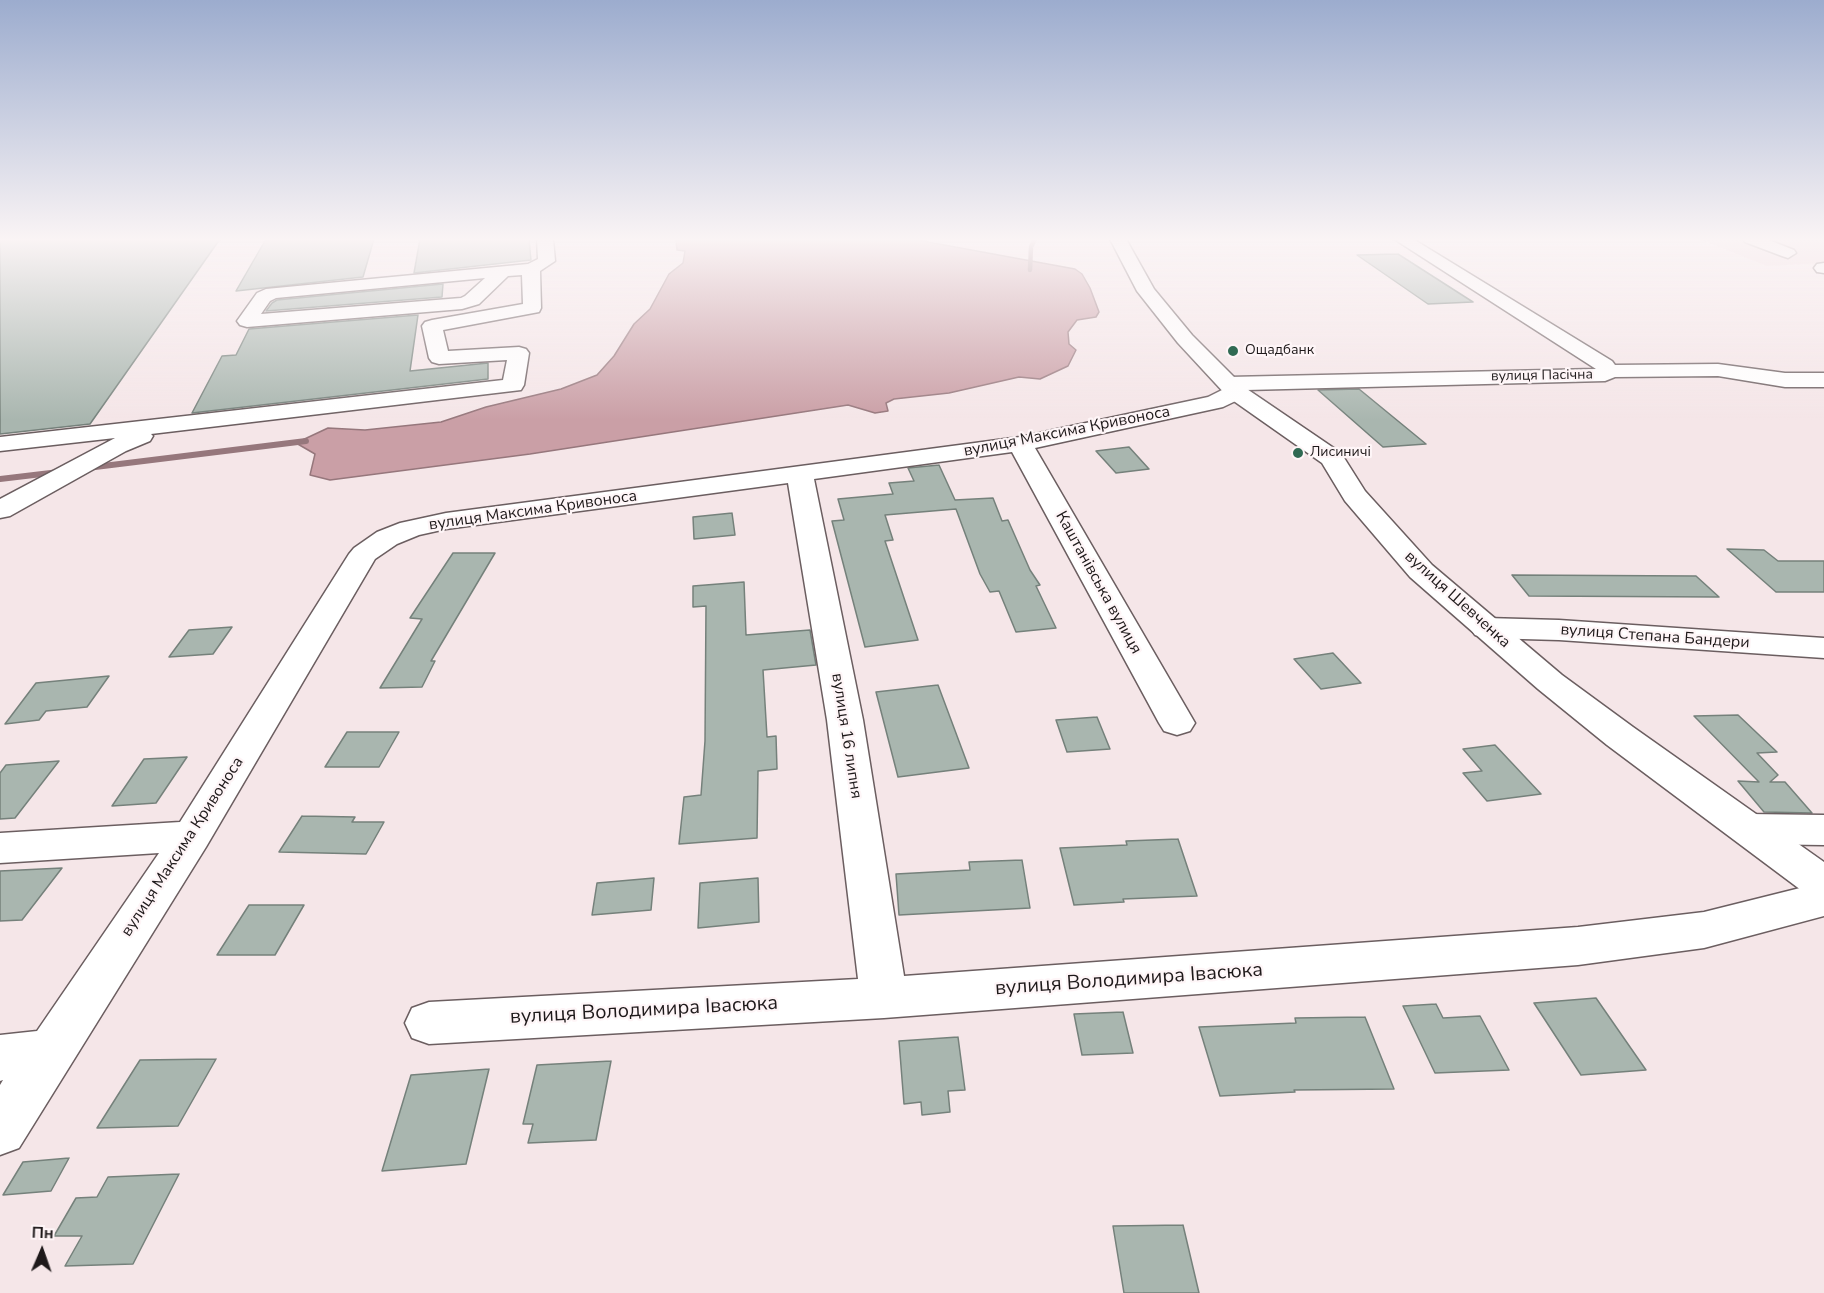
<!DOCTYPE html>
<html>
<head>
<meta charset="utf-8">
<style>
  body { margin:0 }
  #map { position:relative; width:1824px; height:1293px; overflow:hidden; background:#f5e6e8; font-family:"Nunito Sans",sans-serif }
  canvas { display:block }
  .north { position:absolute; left:12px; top:1221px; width:60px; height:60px; -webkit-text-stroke:4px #fef5f7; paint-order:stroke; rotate:2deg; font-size:16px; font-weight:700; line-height:24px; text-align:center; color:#1e191a }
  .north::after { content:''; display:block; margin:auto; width:21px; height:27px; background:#1e191a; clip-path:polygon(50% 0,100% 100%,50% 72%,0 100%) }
</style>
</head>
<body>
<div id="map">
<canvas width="1824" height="1293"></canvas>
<div class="north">Пн</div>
</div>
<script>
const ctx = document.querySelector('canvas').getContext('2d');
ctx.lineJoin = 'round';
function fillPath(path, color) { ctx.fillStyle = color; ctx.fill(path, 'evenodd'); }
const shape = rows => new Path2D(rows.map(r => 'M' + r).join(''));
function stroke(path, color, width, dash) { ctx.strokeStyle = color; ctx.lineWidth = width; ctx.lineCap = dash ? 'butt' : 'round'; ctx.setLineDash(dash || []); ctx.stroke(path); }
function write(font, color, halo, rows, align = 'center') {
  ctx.font = font + ' "Nunito Sans",sans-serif'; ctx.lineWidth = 4.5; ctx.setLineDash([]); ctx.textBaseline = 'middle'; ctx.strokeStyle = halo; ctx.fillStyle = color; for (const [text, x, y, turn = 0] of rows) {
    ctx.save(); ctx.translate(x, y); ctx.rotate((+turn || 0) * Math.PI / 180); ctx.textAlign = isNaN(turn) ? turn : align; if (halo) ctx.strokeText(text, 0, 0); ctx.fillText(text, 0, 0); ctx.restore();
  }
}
fillPath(shape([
  [1699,239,1824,239,1824,263,1767,266]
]), '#f0d8dc');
const water = shape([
  [676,239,911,239,928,242,1075,269,1082,274,1090,288,1099,312,1096,317,1077,320,1068,332,1069,344,1076,350,1068,366,1040,379,1019,377,949,393,894,399,886,403,888,411,875,413,848,405,530,454,330,480,310,475,315,454,296,443,328,428,365,430,441,422,486,407,561,389,597,375,614,356,634,324,650,309,669,274,683,263,685,251,677,250,676,239]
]);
fillPath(water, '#ca9fa6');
stroke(water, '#96777c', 1.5);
stroke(shape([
  [1030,270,1031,247,1035,239]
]), '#96777c', 4.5);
stroke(shape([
  [87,468,306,441],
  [0,479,59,472]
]), '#96777c', 6);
const building = shape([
  [0,239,220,239,90,424,0,434,0,239],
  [266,239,374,239,363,277,236,291,266,239],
  [420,239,529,239,531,260,414,273,420,239],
  [1398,254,1473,302,1428,304,1357,255,1398,254],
  [443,284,442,297,266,311,272,303,277,300,443,284],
  [418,315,410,371,488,363,488,379,192,413,222,356,236,355,249,329,418,315],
  [1359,389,1426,444,1383,447,1318,390,1359,389],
  [1129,447,1149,469,1116,473,1096,451,1129,447],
  [939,465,955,500,993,498,1002,521,1008,520,1030,570,1040,585,1036,586,1056,628,1016,632,999,591,990,592,980,574,956,509,885,515,893,540,885,541,918,640,865,647,832,521,844,520,838,499,893,494,889,483,914,481,908,468,939,465],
  [732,513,735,535,694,539,693,517,732,513],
  [1727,549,1764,550,1778,561,1824,561,1824,592,1776,592,1727,549],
  [453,553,495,553,431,661,435,661,422,687,380,688,422,619,410,618,453,553],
  [1512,575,1696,576,1719,597,1529,596,1512,575],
  [744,582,746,635,810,630,816,665,763,670,767,737,776,736,777,769,758,771,757,838,679,844,684,797,701,795,705,741,706,606,693,607,693,586,744,582],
  [232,627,213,654,169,657,189,630,232,627],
  [1333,653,1361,683,1321,689,1294,659,1333,653],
  [109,676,87,707,46,711,39,720,5,724,36,683,109,676],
  [938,685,969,768,898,777,876,692,938,685],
  [1738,715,1777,752,1757,753,1778,775,1770,782,1785,782,1812,813,1764,812,1738,781,1759,782,1694,716,1738,715],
  [1097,717,1110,749,1067,752,1056,720,1097,717],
  [347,732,399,732,379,767,325,767,347,732],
  [1495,745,1541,794,1487,801,1463,773,1482,771,1463,749,1495,745],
  [187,757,156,803,112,806,144,759,187,757],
  [59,761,15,818,0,819,0,773,6,765,59,761],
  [302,816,355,817,352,822,384,822,366,854,279,852,302,816],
  [1178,839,1197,896,1123,899,1124,902,1074,905,1060,848,1127,845,1126,841,1178,839],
  [1022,860,1030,908,899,915,896,874,970,870,969,862,1022,860],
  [62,868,22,920,0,921,0,871,62,868],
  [654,878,651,910,592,915,597,883,654,878],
  [758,878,759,922,698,928,700,883,758,878],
  [249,905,304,905,275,955,217,955,249,905],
  [1596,998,1646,1070,1581,1075,1534,1003,1596,998],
  [1436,1004,1443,1018,1480,1016,1509,1070,1435,1073,1403,1006,1436,1004],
  [1123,1012,1133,1053,1082,1055,1074,1014,1123,1012],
  [1365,1017,1394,1089,1294,1090,1295,1092,1220,1096,1199,1027,1296,1023,1295,1018,1365,1017],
  [958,1037,965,1090,948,1091,950,1112,922,1115,921,1102,904,1104,899,1041,958,1037],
  [216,1059,178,1126,97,1128,140,1060,216,1059],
  [611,1061,596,1140,528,1143,533,1124,523,1124,537,1065,611,1061],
  [489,1069,466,1164,382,1171,411,1075,489,1069],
  [69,1158,51,1191,3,1195,23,1162,69,1158],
  [179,1174,133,1264,65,1266,82,1236,54,1236,76,1198,97,1197,108,1177,179,1174],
  [1183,1225,1199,1293,1124,1293,1113,1226,1183,1225]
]);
fillPath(building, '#a9b6af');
stroke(building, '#75817b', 1.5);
const minor = shape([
  [537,239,553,239,555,261,540,271,541,308,539,312,443,330,448,351,519,347,526,349,529,353,524,385,521,390,151,434,153,436,150,441,126,451,10,516,0,518,0,499,115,438,0,451,0,437,503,380,507,360,439,364,432,362,429,358,422,326,425,322,432,320,523,304,522,275,508,276,479,304,462,309,247,327,240,325,237,321,257,293,266,289,528,264,538,259,537,239],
  [485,278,465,296,461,298,261,314,270,301,276,298,485,278],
  [1394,239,1413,239,1612,361,1615,365,1718,364,1785,373,1824,373,1824,387,1785,387,1718,376,1615,377,1605,381,1246,390,1244,397,1223,407,1035,448,1195,723,1190,731,1177,735,1164,731,1159,723,1012,452,814,479,863,720,904,976,1578,927,1704,912,1824,882,1824,916,1704,948,1578,965,884,1018,429,1044,412,1038,405,1023,412,1008,429,1002,858,979,827,720,788,483,446,529,419,535,397,544,375,559,206,847,19,1148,0,1155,0,1085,3,1080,0,1081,0,1035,37,1031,159,853,0,863,0,833,180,822,349,554,354,548,377,532,400,523,446,513,1020,437,1208,397,1224,389,1218,384,1221,379,1229,377,1596,369,1394,239],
  [1743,239,1766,239,1794,250,1796,253,1788,258,1782,256,1745,242,1743,239],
  [1824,263,1824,273,1817,272,1814,268,1817,264,1824,263],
  [1486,618,1559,620,1824,638,1824,658,1559,640,1486,638,1475,635,1470,628,1475,621,1486,618],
  [1748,814,1824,815,1824,845,1748,844,1734,839,1728,829,1734,819,1748,814]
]);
const major = shape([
  [1110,239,1126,239,1154,289,1192,335,1244,387,1341,453,1365,491,1432,565,1562,675,1633,727,1824,862,1824,900,1809,896,1607,745,1538,689,1410,577,1345,501,1322,463,1228,397,1178,343,1137,291,1110,239]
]);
stroke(minor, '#6b5e60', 3);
stroke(major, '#6b5e60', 3);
fillPath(minor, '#fff');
fillPath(major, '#fff');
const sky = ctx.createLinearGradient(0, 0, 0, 420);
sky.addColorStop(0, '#9cacce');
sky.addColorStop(0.57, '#faf4f5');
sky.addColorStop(1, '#faf4f500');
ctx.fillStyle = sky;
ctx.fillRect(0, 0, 1824, 420);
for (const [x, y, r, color] of [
  [1233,351,6,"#306a53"],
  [1298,453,6,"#306a53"]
]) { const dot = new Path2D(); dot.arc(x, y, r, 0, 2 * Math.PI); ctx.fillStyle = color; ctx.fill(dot); stroke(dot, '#fef5f7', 2); }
write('14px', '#1e191a', '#fef5f7', [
  ["Ощадбанк",1245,351],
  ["Лисиничі",1310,453]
], 'left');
write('14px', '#1e191a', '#fef5f7', [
  ["вулиця Пасічна",1542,376,-1]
]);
write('16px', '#1e191a', '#fef5f7', [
  ["вулиця Максима Кривоноса",1067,432,-11],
  ["вулиця Максима Кривоноса",533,511,-8],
  ["Каштанівська вулиця",1098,583,61],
  ["вулиця Шевченка",1457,600,42],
  ["вулиця Степана Бандери",1655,637,4],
  ["вулиця 16 липня",846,736,81],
  ["вулиця Максима Кривоноса",183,847,-57]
]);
write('20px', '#1e191a', '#fef5f7', [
  ["вулиця Володимира Івасюка",1129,980,-4],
  ["вулиця Володимира Івасюка",644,1011,-3]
]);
</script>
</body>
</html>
